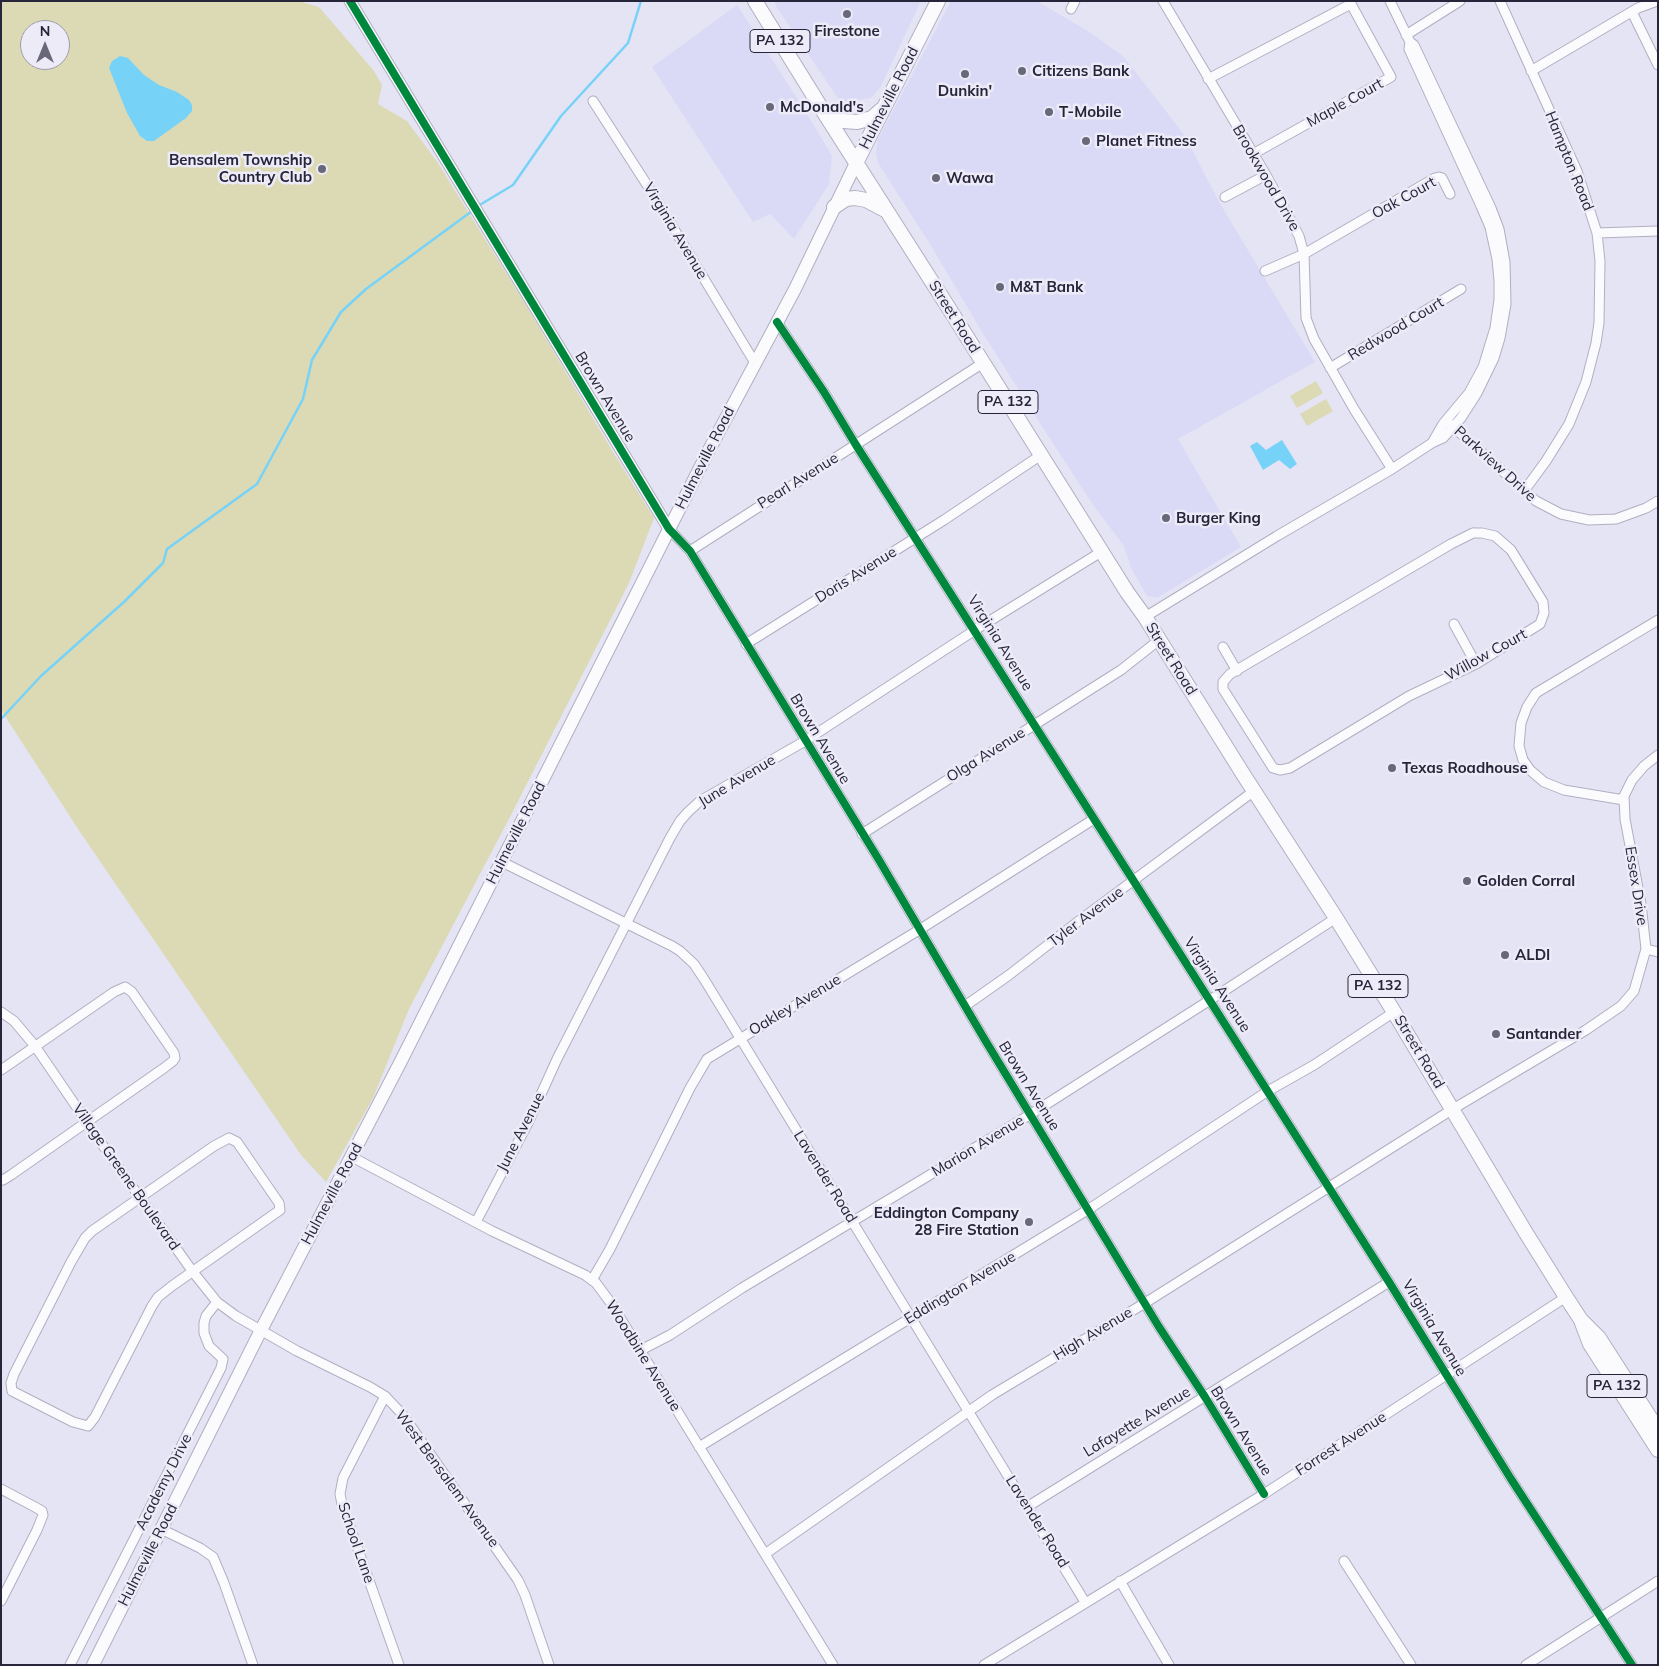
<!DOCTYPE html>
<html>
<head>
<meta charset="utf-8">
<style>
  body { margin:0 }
  #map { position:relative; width:1659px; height:1666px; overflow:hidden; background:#e4e4f5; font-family:Mulish,sans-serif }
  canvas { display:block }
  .frame { position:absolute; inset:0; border:2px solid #27253a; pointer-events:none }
  .north { position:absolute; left:20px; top:20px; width:50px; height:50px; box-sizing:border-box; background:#ecebf7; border:1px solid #9d9cab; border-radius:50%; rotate:0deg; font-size:14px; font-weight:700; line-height:20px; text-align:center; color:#27253a }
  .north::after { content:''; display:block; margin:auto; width:18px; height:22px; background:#69687b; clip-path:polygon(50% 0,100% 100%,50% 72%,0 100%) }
</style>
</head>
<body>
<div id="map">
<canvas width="1659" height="1666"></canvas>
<div class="frame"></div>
<div class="north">N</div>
</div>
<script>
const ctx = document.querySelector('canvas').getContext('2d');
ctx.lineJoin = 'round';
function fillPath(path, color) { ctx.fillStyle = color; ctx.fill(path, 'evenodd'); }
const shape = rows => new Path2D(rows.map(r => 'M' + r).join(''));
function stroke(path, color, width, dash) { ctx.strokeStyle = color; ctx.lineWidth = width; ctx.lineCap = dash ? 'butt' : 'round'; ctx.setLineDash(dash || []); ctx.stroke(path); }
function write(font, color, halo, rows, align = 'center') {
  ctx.font = font + ' Mulish,sans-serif'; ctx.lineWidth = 5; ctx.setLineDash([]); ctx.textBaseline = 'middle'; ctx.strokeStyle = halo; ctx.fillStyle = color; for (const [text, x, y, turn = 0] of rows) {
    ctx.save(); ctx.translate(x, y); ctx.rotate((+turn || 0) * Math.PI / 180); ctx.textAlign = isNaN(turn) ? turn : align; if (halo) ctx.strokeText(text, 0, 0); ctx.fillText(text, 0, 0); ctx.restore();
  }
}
fillPath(shape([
  [775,1,921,1,880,88,871,98,841,103,776,6],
  [951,1,1037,1,1091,33,1124,57,1185,136,1218,200,1315,362,1178,439,1241,547,1157,598,1147,596,1131,568,1124,546,1093,505,1025,400,981,330,928,241,878,163,876,153,878,139],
  [737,5,804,109,832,156,829,184,794,239,770,214,753,222,652,67]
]), '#dadaf6');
fillPath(shape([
  [1,1,298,1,319,7,374,71,382,85,378,104,407,121,438,163,524,302,613,452,654,518,629,583,510,817,409,1009,373,1098,326,1182,301,1155,80,832,1,710],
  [30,30,60,30,60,60,30,60],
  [1316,381,1323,393,1297,408,1290,396],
  [1326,399,1333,411,1307,426,1300,414]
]), '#dcdab4');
fillPath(shape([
  [120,56,128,58,144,75,159,85,177,92,189,100,192,105,192,111,186,118,154,141,147,141,140,136,127,113,109,68,112,61],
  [1282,440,1297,464,1290,469,1279,460,1263,470,1250,446,1257,442,1266,450]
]), '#77d2f8');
stroke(shape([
  [478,206,513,185,561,116,628,43,641,1],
  [1,719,41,676,125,601,163,563,167,549,257,484,303,399,312,360,341,312,366,289,472,211]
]), '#77d2f8', 2.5);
const minor = shape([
  [1163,1,1266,175,1299,236,1304,254,1306,318,1314,339,1354,409,1392,469],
  [1500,1,1577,171,1597,233,1600,261,1599,323,1596,343,1586,382,1569,424,1546,461,1524,491],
  [1071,9,1075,1],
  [1632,12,1658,65],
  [1406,35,1460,1],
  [1410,42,1409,49,1481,206,1490,227,1497,259,1499,280,1499,300,1495,328,1483,367,1469,393,1443,424,1432,443],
  [1531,71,1638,8,1657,1],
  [1208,79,1351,4,1391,77,1253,154],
  [593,101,651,191,755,363],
  [1225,197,1266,175],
  [1597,233,1658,231],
  [1265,271,1304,254,1435,178,1439,177,1442,178,1450,194],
  [777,322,824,392,856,445,1389,1282,1511,1479,1632,1665],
  [1330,368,1461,289],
  [1450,424,1536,501,1561,514,1589,520,1616,519,1646,508,1658,501],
  [669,529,690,551,879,860,985,1040,1159,1327,1205,1397,1264,1494],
  [1473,533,1482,533,1495,536,1511,550,1543,602,1544,613,1540,624,1476,664,1409,696,1290,768,1280,770,1273,768,1223,689,1223,682,1230,674,1451,544,1473,533],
  [690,551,983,363],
  [1145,617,1277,536,1392,469,1432,443,1443,438,1461,418,1477,393,1494,358,1500,338,1506,304,1505,262,1499,229,1491,208,1414,45,1410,42,1390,1],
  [1454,624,1476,664],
  [746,644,944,520,1041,455],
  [1223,647,1237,671],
  [1624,800,1564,790,1544,782,1530,770,1523,760,1519,746,1521,723,1527,707,1536,693,1658,620],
  [862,834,1121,670,1159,640],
  [502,862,672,946,680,951,694,964,704,979,1085,1602],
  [1646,949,1658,952],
  [965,1006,1009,975,1080,920,1254,791],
  [1,1012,14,1021,35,1046,99,1140,193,1272,217,1302,236,1316,297,1351,370,1387,385,1396,403,1415,518,1580,525,1595,549,1665],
  [1,1070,114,992,125,987,132,992,174,1053,175,1058,173,1061,164,1068,11,1175,3,1180,1,1179],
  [229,1138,237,1142,279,1203,280,1210,172,1286,158,1297,152,1306,95,1417,88,1426,73,1422,12,1391,11,1383,14,1374,71,1262,85,1238,92,1231,214,1146,229,1138],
  [352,1157,492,1231,585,1275,596,1283,613,1306,833,1665],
  [476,1222,528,1123,557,1059,670,838,680,821,688,812,700,801,805,741,975,630,1101,552],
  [592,1280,610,1249,690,1088,707,1059,919,930,1094,819],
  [641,1350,670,1335,742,1288,1031,1114,1210,1000,1336,918],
  [385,1396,343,1478,340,1494,342,1504,399,1665],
  [699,1447,1089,1209,1268,1091,1314,1065,1394,1012],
  [1,1489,35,1507,42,1511,43,1515,37,1530,1,1601],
  [1027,1507,1389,1282],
  [161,1529,200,1548,213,1557,224,1583,253,1665],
  [765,1554,992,1395,1145,1303,1453,1109,1586,1030,1621,1006,1634,991,1646,949,1641,904,1625,819,1624,796,1632,780,1644,766,1658,755],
  [1344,1561,1411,1665],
  [1120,1581,1169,1665],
  [70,1665,221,1368,223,1359,209,1346,204,1333,204,1323,206,1316,217,1302],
  [984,1665,1264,1494,1566,1297],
  [1526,1665,1658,1581]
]);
const tertiary = shape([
  [350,1,669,529]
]);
const secondary = shape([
  [93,1665,261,1330,400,1063,709,450,795,289,856,163]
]);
const primary = shape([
  [755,1,825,114,950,310,1127,592,1145,617,1243,774,1336,918,1394,1012,1526,1233,1566,1297,1581,1320,1599,1338,1658,1430],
  [825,114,844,121,857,122,872,118,881,110],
  [856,163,938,1],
  [834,207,846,199,855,198,866,200,883,209],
  [1582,1323,1590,1344,1658,1450]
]);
stroke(minor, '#b0afc0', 11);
stroke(tertiary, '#b0afc0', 13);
stroke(secondary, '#b0afc0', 14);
stroke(primary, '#b0afc0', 16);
stroke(minor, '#fbfbfe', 9);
stroke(tertiary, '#fbfbfe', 11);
stroke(secondary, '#fbfbfe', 12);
stroke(primary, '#fbfbfe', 14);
stroke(shape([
  [350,1,669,529,690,551,879,860,985,1040,1159,1327,1205,1397,1264,1494],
  [777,322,824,392,856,445,1389,1282,1511,1479,1632,1665]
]), '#00873e', 8);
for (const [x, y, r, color] of [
  [847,14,5,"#69687b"],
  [1022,71,5,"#69687b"],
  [965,74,5,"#69687b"],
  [770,107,5,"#69687b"],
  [1049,112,5,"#69687b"],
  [1086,141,5,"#69687b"],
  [322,169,5,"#69687b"],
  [936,178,5,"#69687b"],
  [1000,287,5,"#69687b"],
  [1166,518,5,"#69687b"],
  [1392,768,5,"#69687b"],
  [1467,881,5,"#69687b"],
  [1505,955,5,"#69687b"],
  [1496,1034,5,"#69687b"],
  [1029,1222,5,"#69687b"]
]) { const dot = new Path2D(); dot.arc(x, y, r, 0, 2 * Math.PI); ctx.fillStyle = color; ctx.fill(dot); stroke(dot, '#ecebf7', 2); }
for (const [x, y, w] of [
  [780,41,60],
  [1008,402,60],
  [1378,986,60],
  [1617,1386,60]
]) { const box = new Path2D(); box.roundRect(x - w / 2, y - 11.5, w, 23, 4); ctx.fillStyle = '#ecebf7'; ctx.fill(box); stroke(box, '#27253a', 1); }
write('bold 14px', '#27253a', null, [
  ["PA 132",780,41],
  ["PA 132",1008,402],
  ["PA 132",1378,986],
  ["PA 132",1617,1386]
]);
write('bold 15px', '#27253a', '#ecebf7', [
  ["Firestone",847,31,"center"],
  ["Citizens Bank",1032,71],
  ["Dunkin'",965,91,"center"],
  ["McDonald's",780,107],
  ["T-Mobile",1059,112],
  ["Planet Fitness",1096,141],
  ["Bensalem Township",312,160,"right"],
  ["Country Club",312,177,"right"],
  ["Wawa",946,178],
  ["M&T Bank",1010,287],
  ["Burger King",1176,518],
  ["Texas Roadhouse",1402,768],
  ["Golden Corral",1477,881],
  ["ALDI",1515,955],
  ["Santander",1506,1034],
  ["Eddington Company",1019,1213,"right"],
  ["28 Fire Station",1019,1230,"right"]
], 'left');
write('15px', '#27253a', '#ecebf7', [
  ["Hulmeville Road",889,98,-63],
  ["Maple Court",1345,103,-29],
  ["Hampton Road",1569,161,68],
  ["Brookwood Drive",1266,178,60],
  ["Oak Court",1404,198,-29],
  ["Virginia Avenue",675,231,59],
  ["Street Road",954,317,58],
  ["Redwood Court",1396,329,-31],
  ["Brown Avenue",605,397,59],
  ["Hulmeville Road",705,458,-63],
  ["Parkview Drive",1495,464,42],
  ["Pearl Avenue",798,481,-32],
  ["Doris Avenue",856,575,-32],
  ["Virginia Avenue",1000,643,58],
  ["Willow Court",1486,655,-29],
  ["Street Road",1171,659,58],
  ["Brown Avenue",820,739,59],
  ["Olga Avenue",986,755,-32],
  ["June Avenue",737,781,-31],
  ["Hulmeville Road",516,833,-63],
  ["Essex Drive",1636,886,81],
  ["Tyler Avenue",1086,917,-37],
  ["Virginia Avenue",1217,985,57],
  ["Oakley Avenue",795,1005,-31],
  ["Street Road",1419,1052,59],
  ["Brown Avenue",1029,1086,58],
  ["June Avenue",521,1132,-63],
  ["Marion Avenue",978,1146,-31],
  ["Village Greene Boulevard",126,1177,55],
  ["Lavender Road",825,1177,58],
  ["Hulmeville Road",332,1194,-62],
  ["Eddington Avenue",960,1288,-31],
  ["Virginia Avenue",1434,1328,59],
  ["High Avenue",1093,1334,-31],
  ["Woodbine Avenue",643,1356,58],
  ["Lafayette Avenue",1137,1422,-31],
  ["Brown Avenue",1241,1431,58],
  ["Forrest Avenue",1341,1444,-33],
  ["West Bensalem Avenue",447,1479,54],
  ["Academy Drive",164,1482,-63],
  ["Lavender Road",1037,1522,58],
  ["School Lane",356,1543,71],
  ["Hulmeville Road",148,1555,-63]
]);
</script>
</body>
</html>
